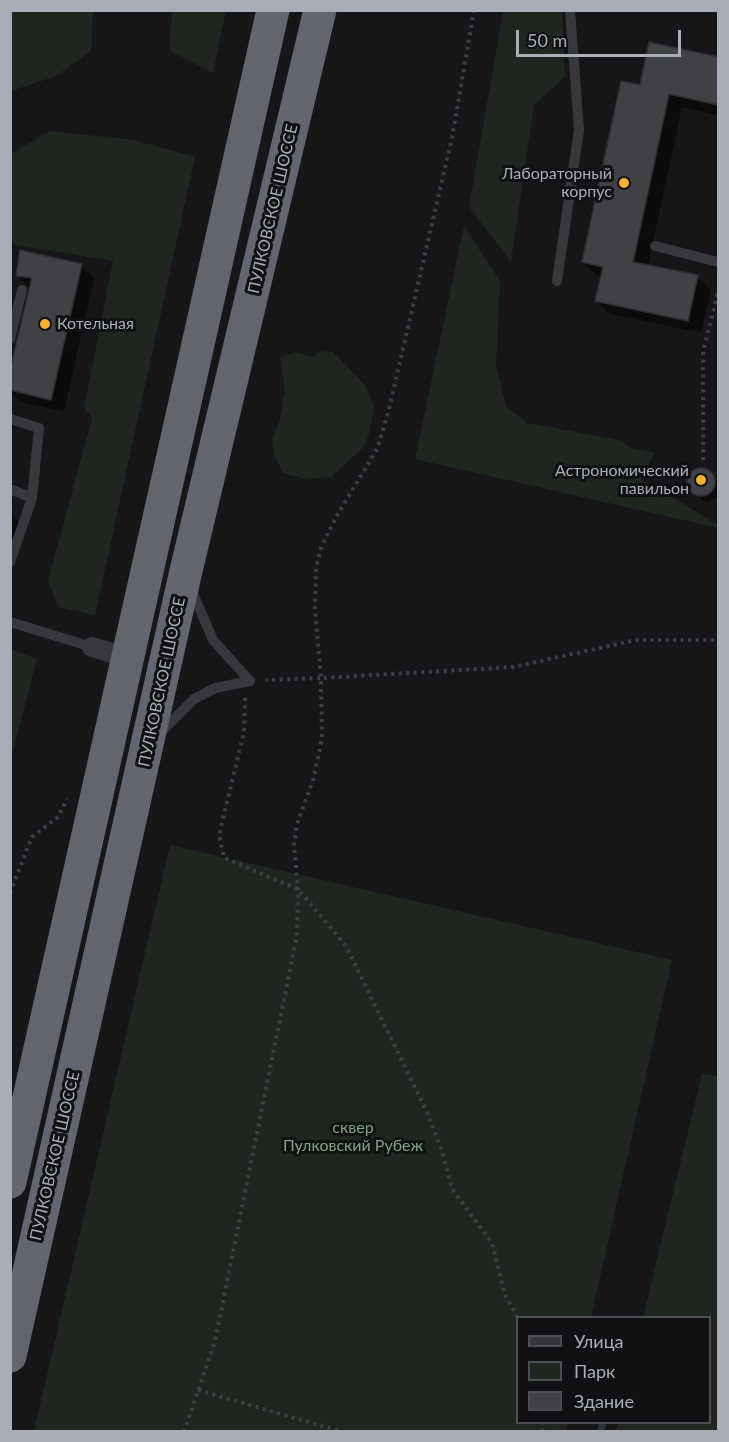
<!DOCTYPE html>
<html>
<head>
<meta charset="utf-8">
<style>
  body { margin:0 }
  #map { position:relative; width:729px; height:1442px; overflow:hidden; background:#161618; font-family:Lato,sans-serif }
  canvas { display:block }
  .frame { position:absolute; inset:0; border:12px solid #a8adb8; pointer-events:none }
  .legend { position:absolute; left:516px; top:1316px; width:195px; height:108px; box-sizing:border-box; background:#111113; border:2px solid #4d4f55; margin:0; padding:8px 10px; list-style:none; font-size:18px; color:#a8adb8 }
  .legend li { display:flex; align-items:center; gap:12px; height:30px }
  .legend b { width:30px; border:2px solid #4d4f55 }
  .scale { position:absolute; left:516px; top:30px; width:165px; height:27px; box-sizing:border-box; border:3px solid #a8adb8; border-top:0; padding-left:8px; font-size:18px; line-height:21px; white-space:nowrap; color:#a8adb8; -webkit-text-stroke:4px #111113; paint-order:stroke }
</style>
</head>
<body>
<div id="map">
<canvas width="729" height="1442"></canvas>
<div class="frame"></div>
<ul class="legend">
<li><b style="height:8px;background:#37383d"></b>Улица</li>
<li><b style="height:16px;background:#1e261f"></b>Парк</li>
<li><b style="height:16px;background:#404145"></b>Здание</li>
</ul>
<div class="scale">50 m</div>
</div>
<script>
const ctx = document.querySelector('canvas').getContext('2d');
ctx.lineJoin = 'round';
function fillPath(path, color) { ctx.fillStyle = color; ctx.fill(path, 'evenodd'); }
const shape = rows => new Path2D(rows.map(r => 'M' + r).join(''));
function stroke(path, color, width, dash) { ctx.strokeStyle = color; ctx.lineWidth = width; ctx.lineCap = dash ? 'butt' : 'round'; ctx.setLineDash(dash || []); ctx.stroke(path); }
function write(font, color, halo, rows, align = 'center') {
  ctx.font = font + ' Lato,sans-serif'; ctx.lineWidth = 6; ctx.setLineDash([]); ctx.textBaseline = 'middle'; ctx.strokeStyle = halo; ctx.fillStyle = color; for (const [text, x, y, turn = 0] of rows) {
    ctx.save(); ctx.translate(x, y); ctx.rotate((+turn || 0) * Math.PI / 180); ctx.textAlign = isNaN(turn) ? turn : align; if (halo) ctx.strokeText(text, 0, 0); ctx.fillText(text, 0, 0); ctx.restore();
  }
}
fillPath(shape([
  [10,11,93,11,91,51,56,76,11,91],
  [172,11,226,11,213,73,169,50],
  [503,11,562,11,565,77,534,105,511,262,469,207],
  [50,131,134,140,195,157,95,615,58,607,48,581,92,418,84,408,113,261,15,245,11,241,11,154],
  [464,226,500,281,496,366,506,406,527,423,620,440,631,448,655,453,641,478,718,525,718,528,415,459],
  [322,351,333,352,365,385,374,406,369,433,365,446,331,477,306,479,283,473,274,455,272,440,279,422,285,392,280,358,295,352,313,357],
  [11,649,37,659,11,759,10,649],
  [170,845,672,960,591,1317,518,1318,518,1422,568,1423,566,1431,34,1431],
  [702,1074,718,1076,718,1431,616,1431,618,1423,710,1422,710,1318,643,1317]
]), '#1e261f');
fillPath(shape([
  [650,44,718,59,718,115,682,107,648,266,697,277,711,290,701,333,610,314,597,301,602,276,597,275,583,262,641,87],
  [81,265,94,278,64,412,21,402,10,392,10,377,31,289,17,275],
  [699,469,707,470,718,482,718,497,706,502,692,492,689,478,693,472],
  [10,513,20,523,10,546]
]), '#0007');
stroke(shape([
  [601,1432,603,1422]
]), '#2c353c', 7);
const building = shape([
  [649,42,718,57,718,105,669,94,633,262,698,275,688,321,595,301,603,267,582,262,621,81,640,85,649,42],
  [20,250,82,264,51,400,10,390,10,370,32,278,16,276,20,250],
  '687 482a14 14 0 1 1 28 0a14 14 0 1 1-28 0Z'
]);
fillPath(building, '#404145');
stroke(building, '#303034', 1.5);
stroke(shape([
  [474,10,452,138,388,413,377,449,336,517,321,548,316,568,315,611,321,678,513,667,636,640,718,640],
  [703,460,703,352,718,292],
  [245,698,244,732,219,835,224,858,298,889,346,946,427,1112,442,1151,452,1189,492,1243,505,1295,518,1318],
  [10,893,32,837,58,817,67,799],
  [198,1390,343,1432],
  [184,1432,215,1341,297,935,298,889,294,844,297,824,313,780,322,739,321,678,266,680],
  [542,1432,543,1422]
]), '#3d3f44', 4, [3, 4.5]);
stroke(shape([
  [655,246,718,262],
  [557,281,579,130,570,10],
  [10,339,22,290],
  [10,419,39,428,32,498],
  [10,489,32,498,10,562],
  [10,622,92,647],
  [160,733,194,699,215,688,250,681,213,640,191,589]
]), '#37383d', 10);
stroke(shape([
  [92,647,128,658]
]), '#37383d', 20);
stroke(shape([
  [10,1182,273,10],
  [10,1356,185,575,320,10]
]), '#63666e', 33);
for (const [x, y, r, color] of [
  [624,183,6,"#f2b134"],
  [45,324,6,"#f2b134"],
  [701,480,6,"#f2b134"]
]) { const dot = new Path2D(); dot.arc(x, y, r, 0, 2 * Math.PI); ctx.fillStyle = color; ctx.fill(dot); stroke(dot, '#111113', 2); }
write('16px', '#a8adb8', '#111113', [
  ["Лабораторный",612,174],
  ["корпус",612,192],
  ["Котельная",57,324,"left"],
  ["Астрономический",689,471],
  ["павильон",689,489]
], 'right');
write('16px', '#a8adb8', '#111113', [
  ["ПУЛКОВСКОЕ ШОССЕ",273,209,-77],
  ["ПУЛКОВСКОЕ ШОССЕ",162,682,-78],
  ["ПУЛКОВСКОЕ ШОССЕ",55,1156,-77]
]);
write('16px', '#7fa381', '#111113', [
  ["сквер",353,1128],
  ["Пулковский Рубеж",353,1146]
]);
</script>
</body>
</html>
